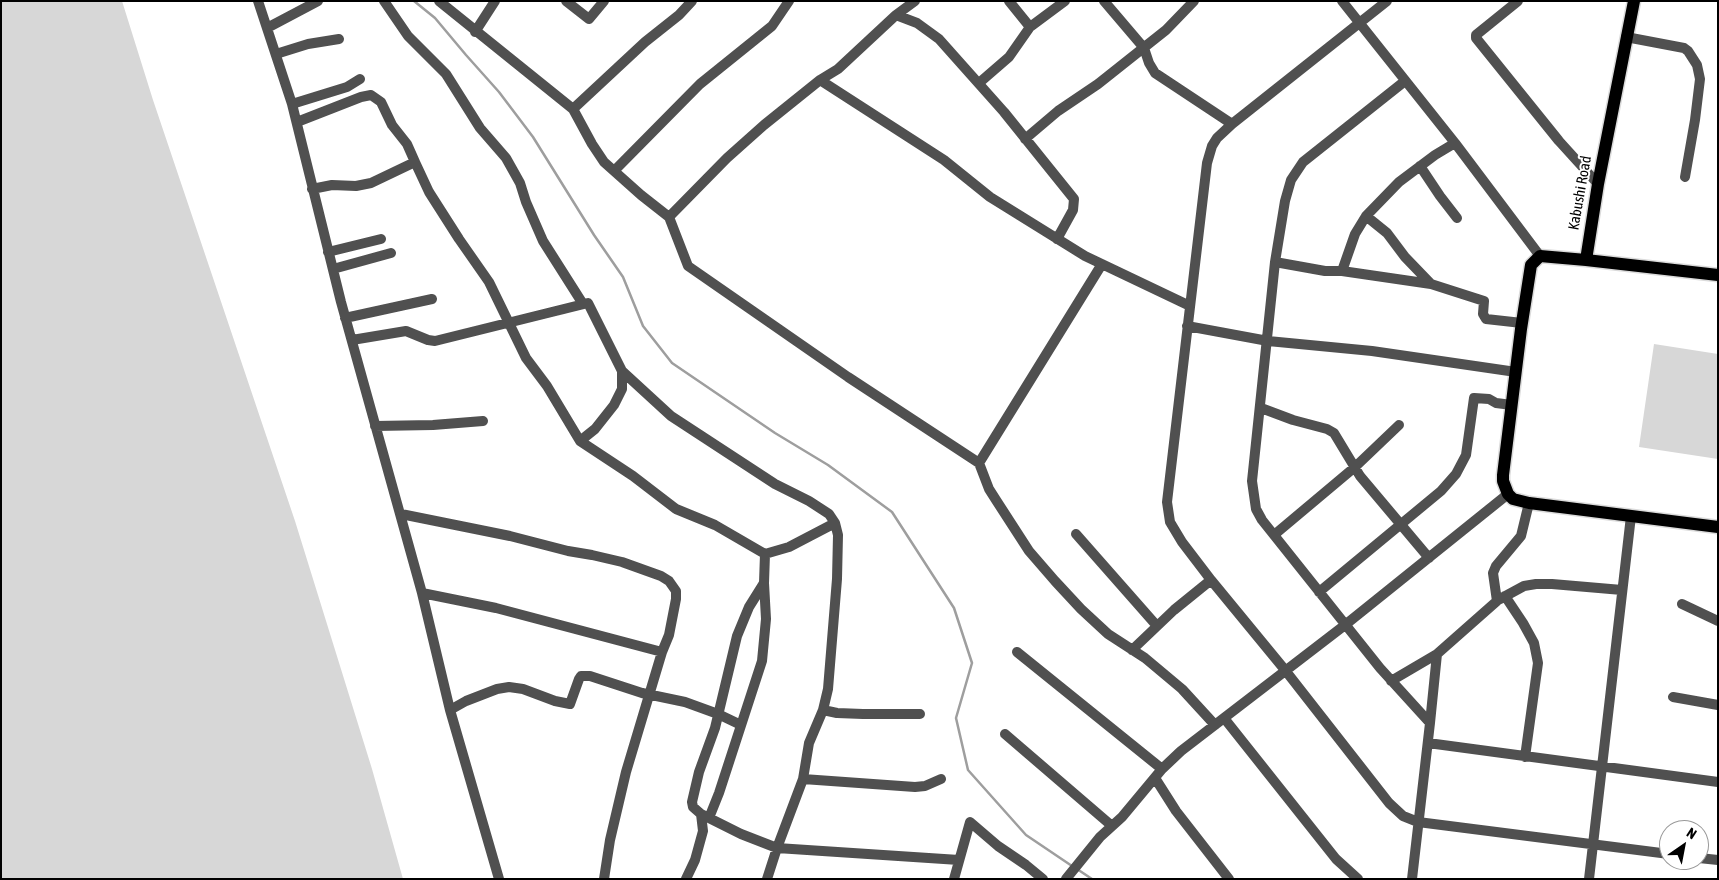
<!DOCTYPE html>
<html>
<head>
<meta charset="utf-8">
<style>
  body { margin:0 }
  #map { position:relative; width:1719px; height:880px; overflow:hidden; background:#fff; font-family:"Asap Condensed",sans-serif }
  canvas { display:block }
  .frame { position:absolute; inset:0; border:2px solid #000; pointer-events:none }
  .north { position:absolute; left:1659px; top:820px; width:50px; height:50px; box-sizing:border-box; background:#fff; border:1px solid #999; border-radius:50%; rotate:33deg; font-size:14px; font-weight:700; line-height:20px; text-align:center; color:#000 }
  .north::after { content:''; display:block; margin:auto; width:18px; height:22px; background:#000; clip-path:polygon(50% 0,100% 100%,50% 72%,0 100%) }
</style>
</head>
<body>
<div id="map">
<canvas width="1719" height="880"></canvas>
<div class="frame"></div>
<div class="north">N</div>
</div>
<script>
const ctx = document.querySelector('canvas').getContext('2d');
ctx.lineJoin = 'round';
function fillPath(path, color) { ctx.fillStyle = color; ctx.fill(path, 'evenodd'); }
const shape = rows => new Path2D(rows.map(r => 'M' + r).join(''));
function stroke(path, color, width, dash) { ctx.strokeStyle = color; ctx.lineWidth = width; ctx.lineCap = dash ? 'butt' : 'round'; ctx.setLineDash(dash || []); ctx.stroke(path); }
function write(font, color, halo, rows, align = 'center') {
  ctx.font = font + ' "Asap Condensed",sans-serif'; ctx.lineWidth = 4; ctx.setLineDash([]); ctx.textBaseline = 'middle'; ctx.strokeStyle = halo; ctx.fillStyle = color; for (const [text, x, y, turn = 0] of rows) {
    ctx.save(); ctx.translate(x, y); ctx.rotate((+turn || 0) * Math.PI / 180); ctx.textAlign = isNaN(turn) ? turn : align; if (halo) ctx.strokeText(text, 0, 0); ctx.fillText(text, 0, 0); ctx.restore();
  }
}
fillPath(shape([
  [1,1,122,1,153,100,295,521,372,769,403,879,1,879],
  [1654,344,1718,354,1718,459,1639,447]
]), '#d7d7d7');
stroke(shape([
  [414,1,435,18,466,55,499,92,533,137,594,235,623,277,643,326,672,363,775,433,828,465,892,512,954,608,972,663,956,718,968,770,1026,835,1072,866],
  [1077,869,1092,879]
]), '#9e9e9e', 2.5);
const major = shape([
  [1634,1,1598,184,1586,260,1718,275],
  [1586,260,1540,256,1531,265,1521,329,1503,475,1503,481,1508,494,1513,499,1529,503,1718,527]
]);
stroke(major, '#dbdbdb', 15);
stroke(shape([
  [258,1,292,104,341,302,422,593,450,710,499,879],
  [384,1,408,36,446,74,480,128,506,158,520,183,526,202,543,241,583,304],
  [439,1,573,109,592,144,604,162,641,195,669,217,688,266,848,377,979,463,989,489,996,500,1029,551,1055,581,1081,609,1108,634,1145,658,1182,689,1215,725],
  [566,1,589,19,604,1],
  [1009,1,1030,27],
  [1104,1,1144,48,1149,63,1155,73,1232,124],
  [1342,1,1455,143,1540,256],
  [1387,1,1232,124,1217,138,1212,146,1207,163,1167,502,1170,522,1182,542,1211,580,1285,670,1389,803,1403,816,1418,822,1669,854],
  [1518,1,1476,35,1476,38,1559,141,1598,184],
  [896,15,917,23,939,39,1004,112,1074,199,1073,210,1057,239],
  [267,28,318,1],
  [475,32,495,1],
  [1626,37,1684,48,1688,51,1697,65,1700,79,1695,120,1685,177],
  [276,54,308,44,339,39],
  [820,80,944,160,990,197,1085,256,1190,306],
  [1405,81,1303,162,1291,180,1285,201,1275,262,1252,481,1256,509,1262,520,1380,668,1430,723],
  [979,83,1009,57,1030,27,1065,1],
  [292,104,347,87,360,79],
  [573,109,645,42,679,15,692,1],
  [297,122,361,97,371,95,381,102,392,125,407,144,415,162,371,183,356,186,332,185,312,189],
  [1025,139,1058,111,1098,84,1166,30,1194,1],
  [415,162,429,192,459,239,489,282,526,358,547,386,580,441,633,476,676,509,715,525,765,554,789,547,835,523],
  [1420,166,1440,196,1457,218],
  [614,171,700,84,772,26,789,1],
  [1366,216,1387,233,1405,257,1431,284],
  [669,217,727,158,764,125,820,80,838,69,896,15,915,1],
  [328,252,381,239],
  [1275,262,1325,271,1342,271,1431,284,1484,301,1483,314,1486,319,1522,323],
  [333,269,391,253],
  [1342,271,1355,234,1366,216,1399,182,1435,155,1455,143],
  [345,318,432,299],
  [1187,326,1268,341,1372,351,1516,372],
  [352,340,406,331,428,340,435,341,588,303,622,371,671,416,775,484,809,501,829,514,835,523,838,535,837,579,828,689,823,710,809,743,803,779,777,848,767,879],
  [1261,408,1293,420,1327,429,1334,433,1360,476,1429,558],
  [375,426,433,425,483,421],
  [580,441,595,429,614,405,622,389,622,371],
  [979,463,1102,264],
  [401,514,510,536,568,551,592,555,622,562,661,576,669,581,676,591,676,599,669,635,662,652,626,772,610,840,604,879],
  [1076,534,1157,626],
  [1274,535,1355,467,1399,425],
  [764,583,749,607,737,636,715,728,699,772,692,802,693,807,701,814,741,834,777,848,959,860],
  [1319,592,1441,491,1456,474,1466,455,1474,398,1489,399,1496,403,1512,405],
  [422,593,496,608,662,652],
  [1505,596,1523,623,1534,643,1538,663,1525,757],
  [1500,599,1524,586,1536,584,1552,584,1622,590],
  [1682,604,1718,621],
  [1132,650,1174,610,1211,580],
  [1017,652,1162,769],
  [1391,681,1437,654,1497,601,1493,573,1496,566,1521,536,1529,503],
  [1673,697,1718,705],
  [450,710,466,701,497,689,509,687,523,689,555,701,570,704,579,679,581,676,590,676,642,693,685,702,718,714,741,725],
  [823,710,837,713,863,714,920,714],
  [1224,718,1336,859,1358,879],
  [1005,734,1112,826],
  [1428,743,1718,782],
  [1155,778,1176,811,1229,879],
  [803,779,915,787,925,786,941,779],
  [709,818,719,793,762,661,766,619,764,583,765,554],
  [1699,858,1718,860],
  [686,879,695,860,703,831,701,814],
  [954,879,970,822,998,846,1026,865,1043,879],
  [1066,879,1100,837,1122,817,1162,769,1181,751,1345,625,1508,494],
  [1412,879,1430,723,1437,654],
  [1589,879,1631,516]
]), '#505050', 10);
stroke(major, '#000', 12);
write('15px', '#000', '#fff', [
  ["Kabushi Road",1580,193,-80]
]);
</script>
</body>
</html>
